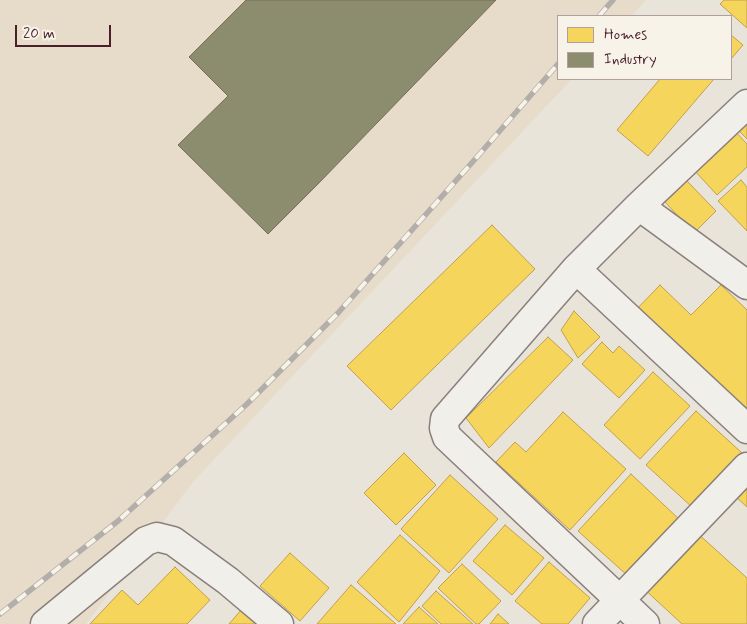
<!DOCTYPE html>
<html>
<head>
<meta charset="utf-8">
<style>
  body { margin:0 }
  #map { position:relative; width:747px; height:624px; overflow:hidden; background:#e9e4da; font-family:Mynerve,sans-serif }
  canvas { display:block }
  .legend { position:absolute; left:557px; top:15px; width:175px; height:65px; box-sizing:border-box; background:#f7f3e8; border:1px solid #b29e9c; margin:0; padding:6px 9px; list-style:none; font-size:15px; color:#4a1f2b }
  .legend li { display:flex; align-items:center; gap:10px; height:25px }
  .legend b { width:25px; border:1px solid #b29e9c }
  .scale { position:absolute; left:15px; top:25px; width:96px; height:22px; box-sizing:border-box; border:2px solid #4a1f2b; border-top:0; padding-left:6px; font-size:15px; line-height:18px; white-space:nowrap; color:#4a1f2b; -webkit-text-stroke:4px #f7f3e8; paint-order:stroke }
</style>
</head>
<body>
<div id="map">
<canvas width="747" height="624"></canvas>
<ul class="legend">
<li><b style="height:14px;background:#f6d55c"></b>Homes</li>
<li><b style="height:14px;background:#8c8c6e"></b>Industry</li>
</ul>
<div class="scale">20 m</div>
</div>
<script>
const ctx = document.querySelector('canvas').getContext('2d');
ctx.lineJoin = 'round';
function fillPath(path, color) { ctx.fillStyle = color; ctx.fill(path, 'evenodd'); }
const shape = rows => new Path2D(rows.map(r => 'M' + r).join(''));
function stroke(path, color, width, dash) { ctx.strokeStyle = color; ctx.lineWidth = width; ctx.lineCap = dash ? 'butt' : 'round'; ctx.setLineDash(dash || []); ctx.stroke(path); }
fillPath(shape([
  [0,0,646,0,631,16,558,16,558,79,572,79,193,482,86,624,0,624]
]), '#e7dcca');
const homes = shape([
  [724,0,747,0,747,28,720,4,724,0],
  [731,35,743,45,731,59,731,35],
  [660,79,714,79,648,156,617,130,660,79],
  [747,117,747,139,736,128,747,117],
  [735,131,747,144,747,167,717,195,694,170,735,131],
  [741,180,747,187,747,231,718,201,741,180],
  [687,181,716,211,694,233,665,202,687,181],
  [492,225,535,269,391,410,347,366,492,225],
  [660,285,691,315,721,285,747,310,747,424,633,313,660,285],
  [574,311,600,337,578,358,561,330,574,311],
  [548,337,573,360,489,448,466,418,548,337],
  [602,342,613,353,619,346,645,370,619,398,582,364,602,342],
  [653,372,690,406,640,459,604,425,653,372],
  [696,411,742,453,692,507,646,465,696,411],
  [563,412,626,469,570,530,496,462,515,442,526,452,563,412],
  [404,453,436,485,396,525,364,493,404,453],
  [631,474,680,520,628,576,578,531,631,474],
  [450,475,498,519,449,573,401,529,450,475],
  [747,484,747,507,735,496,747,484],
  [505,525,544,558,512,595,473,561,505,525],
  [695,531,747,578,747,624,682,624,642,587,695,531],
  [400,535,440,571,399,622,357,582,400,535],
  [290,553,329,588,300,621,260,586,290,553],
  [549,562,590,598,568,624,542,624,515,601,549,562],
  [462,564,501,601,479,624,476,624,438,588,462,564],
  [175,567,210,600,187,624,90,624,122,590,138,605,175,567],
  [351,585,396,624,317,624,351,585],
  [436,591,473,624,441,624,422,606,436,591],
  [419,607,438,624,403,624,419,607],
  [242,609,259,624,229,624,242,609],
  [498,614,509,624,490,624,498,614]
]);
fillPath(homes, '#f6d55c');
stroke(homes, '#c29e4d', 1);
const industry = shape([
  [246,0,496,0,317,185,268,234,178,145,228,96,189,57,246,0]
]);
fillPath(industry, '#8c8c6e');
stroke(industry, '#786b5a', 1);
const minor = shape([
  [747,104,639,206,576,269,747,429],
  [639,206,747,285],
  [576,269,445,419,444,428,447,437,645,624],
  [45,624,146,541,157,537,173,541,228,581,279,624],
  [597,624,747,467]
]);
stroke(minor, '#8a7f7d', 31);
stroke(minor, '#f1efea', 28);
const rail = shape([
  [599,16,613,0],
  [0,614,118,521,247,404,338,313,477,157,558,64]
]);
stroke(rail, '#b4aeab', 5.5);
stroke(rail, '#f7f3e8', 4, [11]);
</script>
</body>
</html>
